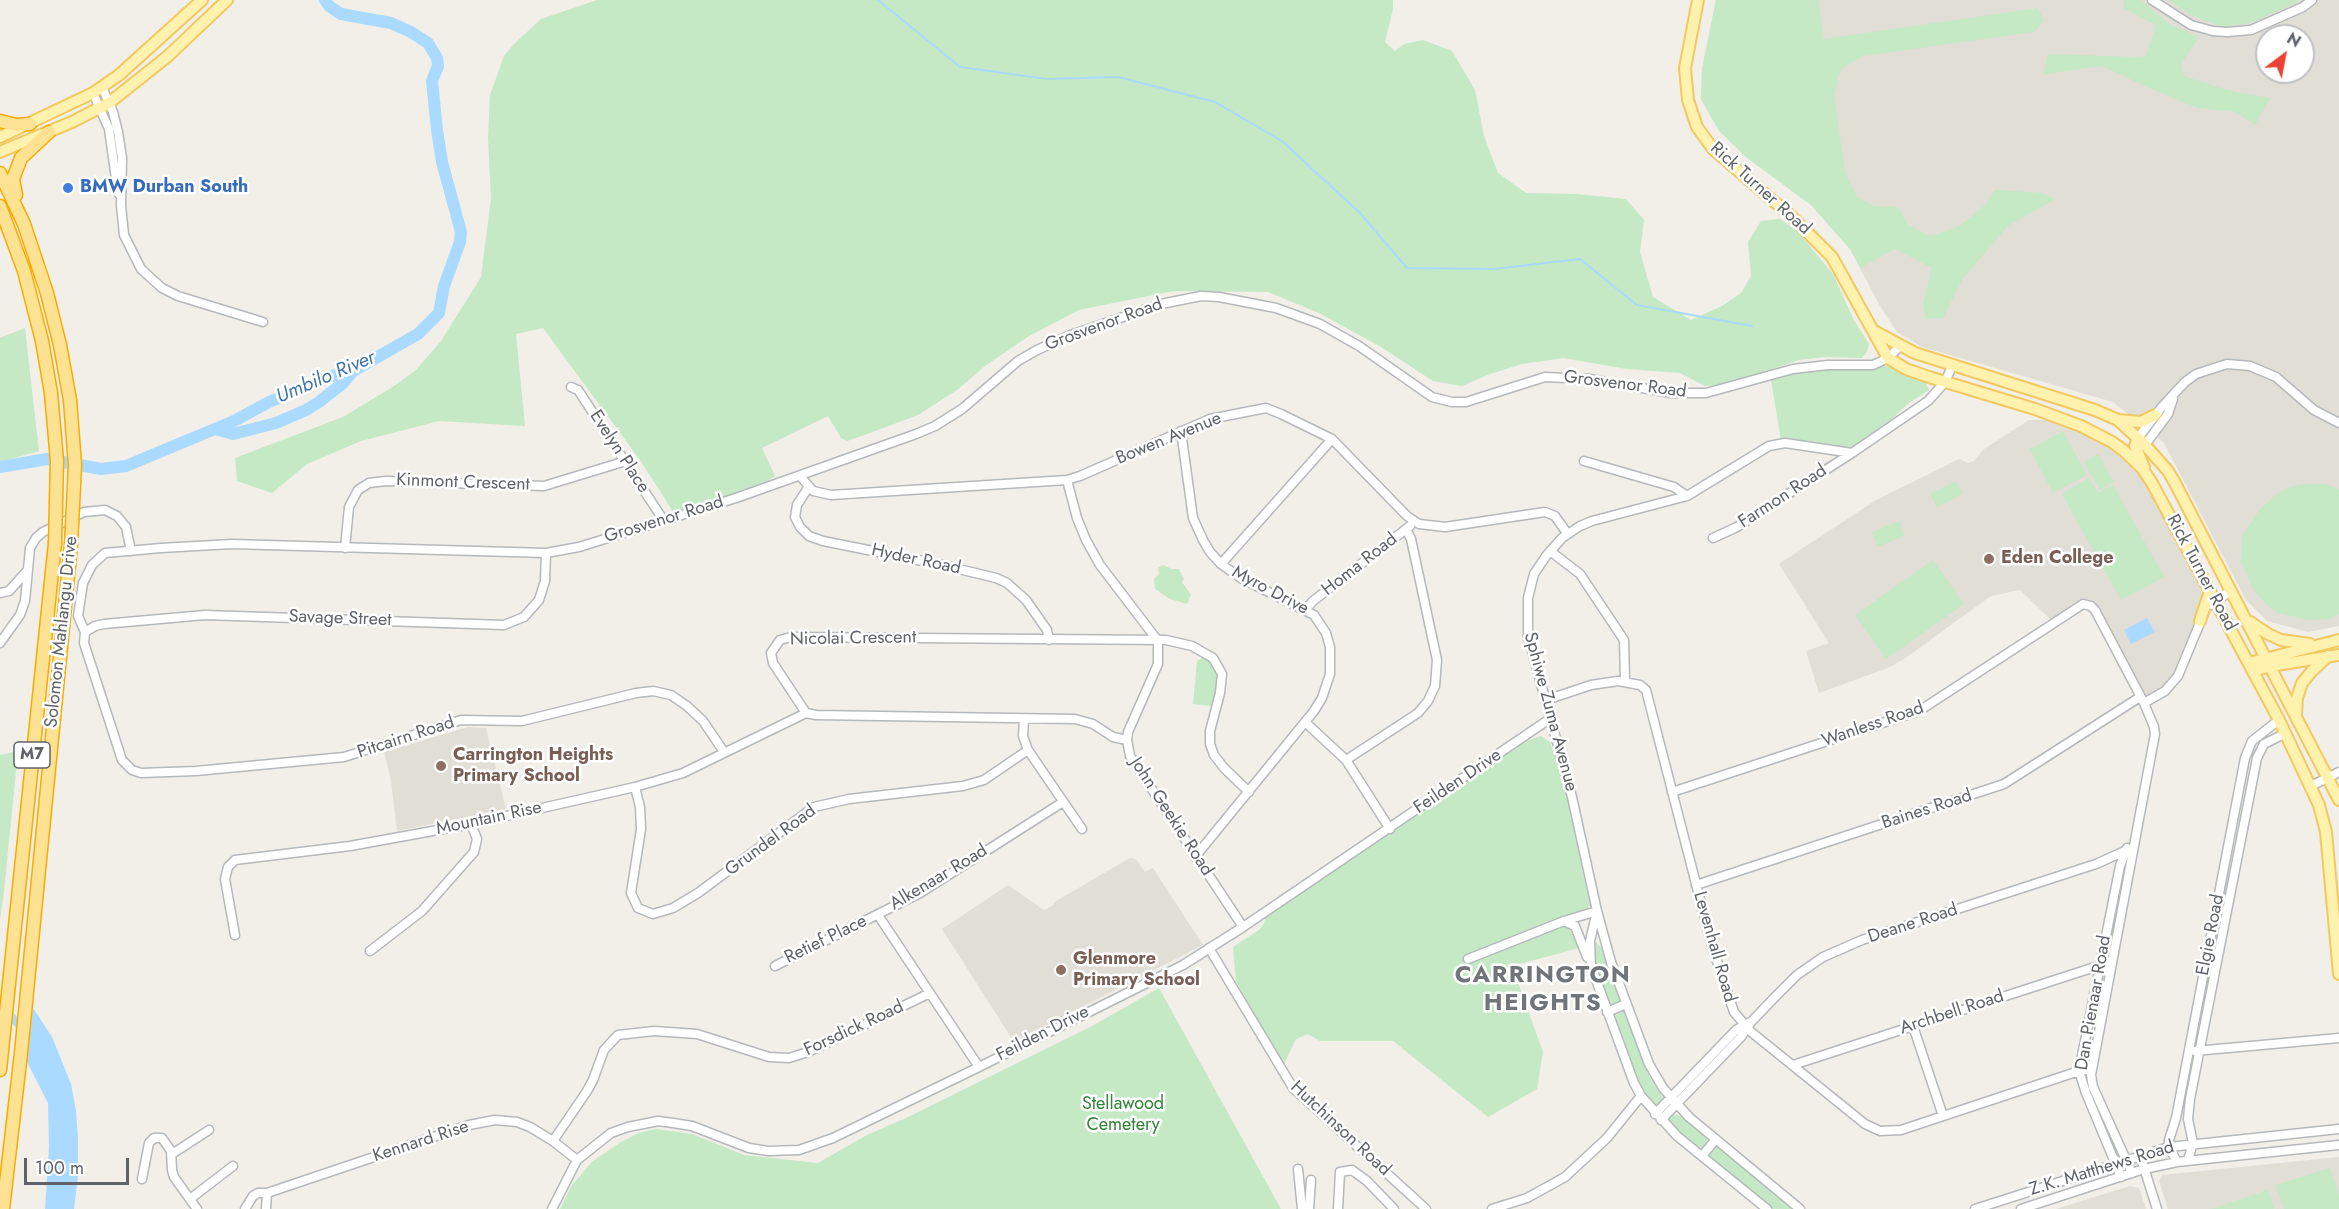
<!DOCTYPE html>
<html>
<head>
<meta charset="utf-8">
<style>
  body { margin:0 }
  #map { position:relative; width:2339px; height:1209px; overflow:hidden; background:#f1efe8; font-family:Jost,sans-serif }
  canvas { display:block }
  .north { position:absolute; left:2255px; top:24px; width:60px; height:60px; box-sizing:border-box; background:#fff; border:2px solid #bfc1c3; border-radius:50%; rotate:32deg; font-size:16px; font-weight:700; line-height:24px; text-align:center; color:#5f6368 }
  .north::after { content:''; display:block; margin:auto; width:21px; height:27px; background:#ea4335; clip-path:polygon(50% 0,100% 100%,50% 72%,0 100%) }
  .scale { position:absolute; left:24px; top:1158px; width:105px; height:27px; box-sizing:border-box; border:3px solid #5f6368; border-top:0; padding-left:8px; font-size:18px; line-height:21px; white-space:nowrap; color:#5f6368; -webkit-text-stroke:4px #fff; paint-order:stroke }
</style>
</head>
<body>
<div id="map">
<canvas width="2339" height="1209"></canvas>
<div class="north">N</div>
<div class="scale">100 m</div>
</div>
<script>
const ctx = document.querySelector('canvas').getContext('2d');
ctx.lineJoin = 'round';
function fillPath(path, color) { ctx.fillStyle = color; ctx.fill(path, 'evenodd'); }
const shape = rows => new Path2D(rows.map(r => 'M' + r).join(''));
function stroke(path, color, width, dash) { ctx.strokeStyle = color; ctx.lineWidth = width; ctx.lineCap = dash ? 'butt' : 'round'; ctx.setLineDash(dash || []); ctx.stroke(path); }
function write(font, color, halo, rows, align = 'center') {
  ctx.font = font + ' Jost,sans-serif'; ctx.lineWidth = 5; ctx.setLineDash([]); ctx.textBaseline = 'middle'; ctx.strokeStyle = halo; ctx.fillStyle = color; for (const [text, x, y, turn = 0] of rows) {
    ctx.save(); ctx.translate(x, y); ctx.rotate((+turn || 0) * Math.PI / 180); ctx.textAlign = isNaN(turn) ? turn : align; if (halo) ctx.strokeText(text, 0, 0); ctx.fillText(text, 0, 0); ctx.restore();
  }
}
fillPath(shape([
  [1716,0,2339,0,2339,626,2308,632,2267,621,2246,600,2164,443,2113,402,1922,347,1897,332,1880,306,1850,249,1811,205,1746,157,1719,131,1701,99,1702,69],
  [2267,36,2303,36,2303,72,2267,72],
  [2029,420,2052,420,2114,448,2144,474,2214,604,2176,680,2146,698,2091,604,2052,621,2020,590,1991,596,1904,659,1888,668,1819,693,1806,651,1829,643,1779,564,1876,500,1959,459,1968,463,1974,461,1984,449],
  [468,727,486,728,506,809,397,831,391,780,384,752],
  [1130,858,1136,859,1145,872,1153,868,1203,945,1014,1042,942,929,1008,885,1044,910,1052,906,1056,901],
  [2339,1157,2339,1209,2168,1209,2159,1181,2162,1175],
  [2130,1186,2139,1188,2146,1209,2056,1209]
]), '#e1ded6');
fillPath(shape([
  [597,0,1393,0,1393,9,1385,42,1395,51,1404,44,1423,40,1452,51,1475,90,1484,136,1498,173,1526,193,1577,194,1626,199,1644,220,1640,252,1653,297,1691,320,1722,306,1741,293,1751,276,1748,242,1761,221,1780,219,1797,231,1833,274,1854,320,1869,344,1867,352,1862,358,1825,357,1798,360,1753,376,1720,385,1705,386,1680,373,1627,369,1563,358,1522,364,1490,374,1462,386,1433,381,1381,347,1319,313,1268,292,1174,291,1079,310,1029,336,985,366,957,390,918,415,870,433,847,441,841,438,828,416,762,448,775,476,761,486,674,513,640,460,543,328,516,334,525,426,439,421,361,441,307,464,272,493,237,481,235,458,343,417,394,386,416,370,441,341,481,277,491,198,488,138,490,95,504,56,514,44,541,19],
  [1716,0,1818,0,1824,39,2038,8,2044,20,2034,32,1863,56,1841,69,1834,95,1845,172,1857,197,1874,206,1898,207,1907,224,1930,236,1960,226,1986,204,1995,190,2043,193,2055,199,2008,226,1963,278,1943,318,1926,319,1923,304,1932,268,1895,249,1860,268,1850,249,1811,205,1746,157,1719,131,1701,99,1702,69],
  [2123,0,2141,0,2168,23,2199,37,2181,64,2184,76,2227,90,2270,98,2255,125,2236,112,2198,108,2151,89,2102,66,2044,74,2048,54,2136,57,2146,56,2156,25,2124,8],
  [2168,0,2297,0,2298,2,2253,22,2226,28,2192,16],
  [25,328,39,451,0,462,0,338],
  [1885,366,1893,367,1925,382,1929,390,1909,403,1880,430,1853,447,1827,447,1781,440,1771,380,1790,374,1819,370],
  [2063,431,2087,475,2053,493,2030,449],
  [2098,454,2114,482,2100,490,2084,462],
  [2089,478,2098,493,2113,485,2164,577,2121,600,2062,494],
  [1956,481,1963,494,1937,507,1930,494],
  [2304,484,2325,484,2339,489,2339,614,2330,619,2308,620,2278,613,2267,605,2253,589,2241,561,2242,536,2261,508,2278,493,2290,487],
  [1899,521,1905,535,1878,547,1872,532],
  [1933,560,1964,604,1886,659,1855,615],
  [1163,565,1172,569,1179,569,1184,579,1182,582,1191,595,1187,604,1170,599,1155,589,1154,579,1159,574,1158,568],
  [1206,656,1216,666,1220,683,1212,706,1193,704,1197,661],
  [1541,736,1550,742,1562,775,1590,905,1585,912,1570,918,1579,948,1512,966,1543,1052,1537,1089,1488,1117,1393,1041,1320,1041,1308,1034,1296,1039,1283,1066,1236,981,1233,947,1259,930,1264,924,1266,914,1388,835,1515,748,1527,741],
  [18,751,4,891,0,920,0,755],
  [1596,942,1601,947,1620,1001,1620,1003,1608,1009,1594,965,1594,944],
  [1159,988,1281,1209,560,1209,572,1185,593,1161,621,1142,639,1133,655,1129,692,1134,744,1155,818,1163,867,1135,906,1118,1092,1026],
  [1621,1010,1626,1014,1648,1074,1664,1100,1655,1109,1636,1078,1610,1015],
  [1672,1114,1681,1116,1708,1139,1702,1149,1667,1122,1668,1117],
  [1714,1145,1716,1146,1793,1209,1773,1209,1706,1154],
  [2330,1168,2339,1194,2339,1209,2284,1209,2276,1185],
  [2268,1190,2274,1209,2211,1209]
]), '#c5e8c5');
fillPath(shape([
  [2147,618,2155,632,2131,644,2124,630],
  [33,1008,52,1037,71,1084,76,1111,78,1140,78,1176,74,1209,45,1209,49,1147,48,1103,25,1058]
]), '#aadaff');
stroke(shape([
  [878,0,960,67,1047,79,1118,77,1215,102,1282,141,1360,213,1407,268,1494,269,1580,259,1637,305,1752,326]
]), '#aadaff', 2);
stroke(shape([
  [0,1003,24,1031]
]), '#aadaff', 8);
stroke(shape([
  [215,429,233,434,276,423,306,410,319,402,342,384,353,371],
  [0,467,47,459,101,469,126,466,234,421,269,402,335,375,353,371,418,334,439,313,444,286,460,242,461,232,442,162,437,130,432,81,438,66,437,58,428,43,411,32,391,23,341,14,329,6,325,0]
]), '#aadaff', 12);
const minor = shape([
  [2152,0,2191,25,2213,31,2227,32,2251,30,2303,7,2312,0],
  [102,87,113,112,118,132,122,158,121,205,124,235,141,269,162,288,178,296,263,322],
  [93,93,109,129,118,193],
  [571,387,578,390,582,396,664,521],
  [1181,431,1193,518,1203,540,1210,552,1221,564,1241,578,1314,615,1326,633,1330,647,1330,674,1322,698,1314,711,1195,857],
  [2138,438,2161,408,2185,382,2196,374,2227,364,2250,366,2276,377,2314,410,2339,423],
  [2145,445,2168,414,2173,399],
  [1584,461,1674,487,1687,496],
  [800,476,813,491,831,495,1067,480,1080,476,1210,419,1266,408,1281,414,1332,439,1407,516,1419,524,1445,527,1545,512,1555,516,1567,533],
  [1067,480,1077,518,1086,540,1100,565,1158,641,1158,664,1128,732,1127,740,1130,756,1243,927],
  [808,488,797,505,795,517,800,527,809,536,823,541,938,564,996,578,1007,583,1026,600,1047,630,1049,640],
  [1713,538,1737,527,1852,453],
  [345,548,349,507,358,490,369,483,386,481,544,486,626,461],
  [1550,551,1580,574,1624,640,1625,681],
  [1221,564,1332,439],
  [0,593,9,591,27,571],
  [2212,605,2231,590],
  [1306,609,1313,601,1410,526],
  [85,632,95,626,104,624,205,615,504,625,524,617,539,600,545,581,546,553],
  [0,643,20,615,25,601,30,548,36,538,43,532,84,512,105,510,117,516,126,527,131,551],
  [1546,700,1591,685,1618,681,1640,685,1646,690,1712,946,1734,1012,1750,1031,1865,1124,1880,1131,1901,1130,2079,1071,2091,1069],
  [2144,703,2165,691,2178,676,2202,618],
  [1024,719,1023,736,1028,750,1082,829],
  [1305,722,1346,760,1390,829],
  [1127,740,1113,737,1093,724,1075,719,816,715,806,713,773,663,771,653,780,640,791,637,1166,640,1192,646,1213,658,1222,674,1220,693,1210,731,1210,744,1214,755,1224,768,1249,792],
  [724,752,703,721,687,706,671,695,653,691,636,693,522,721,461,720,344,757,196,771,141,773,132,770,122,760,84,643,85,632,78,616,83,583,92,565,105,553,161,548,231,544,546,553,579,547,736,498,916,434,935,426,962,409,1018,361,1037,350,1068,336,1161,304,1201,296,1219,297,1276,308,1320,324,1359,346,1432,397,1452,402,1466,402,1545,377,1589,379,1671,393,1706,393,1793,369,1828,365,1873,365,1888,358,1900,346],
  [1346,760,1418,713,1428,701,1435,686,1437,660,1411,539,1406,529],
  [2311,786,2339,772],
  [635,787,640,807,641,829,631,893,638,908,653,914,673,908,698,893,814,807,849,799,963,786,984,780,1028,750],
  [1672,792,1919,711,2077,608,2083,604,2091,606,2095,610,2144,703,2154,727,2155,734,2091,1075,2093,1087,2132,1173],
  [1696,885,2004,784,2140,697],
  [1597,911,1590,941,1591,966,1634,1083,1641,1096,1677,1136,1767,1209],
  [878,915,979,1067],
  [1564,921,1575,926,1587,957],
  [235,935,225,879,228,867,235,860,350,846,471,824,635,787,683,773,806,713],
  [1209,948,1293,1088,1426,1209],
  [370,951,422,911,474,852,477,839,471,824],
  [1468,959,1564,921,1597,911],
  [775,966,920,893,1063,802],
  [1607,1012,1626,1004],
  [1913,1026,1943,1116],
  [2195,1051,2339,1038],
  [1793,1065,2098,966,2111,967],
  [1655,1114,1736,1030,1748,1023],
  [1661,1120,1741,1037,1751,1022,1778,994,1797,975,1823,957,1862,940,2096,864,2125,851],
  [553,1141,587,1091,593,1080,604,1050,618,1035,654,1031,697,1034,769,1057,789,1058,808,1052,930,993],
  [172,1154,209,1130],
  [2140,1155,2157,1209],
  [1702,1156,1716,1139],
  [2188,1160,2193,1143,2188,1119,2190,1099,2257,758,2264,744,2286,733],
  [2177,1162,2169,1147,2169,1140,2176,1118,2245,758,2252,741,2279,720],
  [1298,1169,1302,1209],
  [2121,1177,2086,1093,2079,1071,2120,866,2127,848],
  [142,1179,149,1143,154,1138,162,1138,171,1151,172,1170,174,1177,197,1209],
  [190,1199,233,1166],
  [245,1209,253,1196,258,1193,267,1193,469,1125,495,1120,517,1122,530,1127,553,1141,577,1160],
  [266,1209,267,1193],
  [552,1209,577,1160,611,1133,628,1127,658,1121,673,1123,692,1126,749,1148,768,1151,799,1150,833,1138,979,1067,1183,965,1243,927,1551,718],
  [1309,1209,1311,1180],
  [1338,1209,1340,1172,1352,1170,1367,1181,1394,1209],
  [1492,1209,1527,1198,1565,1177,1607,1138,1641,1096],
  [1800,1209,1689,1117,1663,1088,1649,1064,1611,962,1597,911,1572,797,1528,636,1528,598,1534,574,1546,556,1562,538,1580,526,1592,521,1687,496,1769,446,1785,443,1852,453,1928,401,1945,382,1953,364],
  [1975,1209,2169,1147,2339,1129],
  [2021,1209,2144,1169,2177,1162,2339,1145]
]);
const major = shape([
  [1698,0,1685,68,1688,100,1697,127,1713,149,1792,217,1832,257,1888,358,1906,369,1929,377,2035,409,2081,426,2112,442,2123,450,2142,468,2152,483,2279,720,2319,805,2326,832,2339,974],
  [0,137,93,93,119,75,202,0],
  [0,152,72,122,109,103,168,56,227,0],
  [1874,331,1915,353,2095,410,2118,420,2145,445,2168,471,2175,483,2339,800],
  [2118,420,2141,422,2155,415],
  [2138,438,2135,446,2144,467],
  [2200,621,2210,591],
  [2250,622,2268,634,2281,640,2310,644],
  [2249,663,2339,640],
  [2253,671,2271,666,2339,655],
  [2296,713,2297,698,2302,683,2312,671,2328,656]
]);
const highway = shape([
  [0,121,16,125,30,124],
  [0,173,24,224,47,293,60,345,70,400],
  [16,195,13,179,21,158,49,132],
  [0,206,24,271,42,341,51,393],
  [0,1070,55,543],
  [3,1209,21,1053,71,545]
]);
stroke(minor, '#b5b8bc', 11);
stroke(major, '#f2c960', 14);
stroke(highway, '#f9ab00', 15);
stroke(minor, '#fff', 8);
stroke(major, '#fff2af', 10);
stroke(highway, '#fde293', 12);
const highwayBridge = shape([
  [51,393,57,461,55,543],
  [70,400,75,465,71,545]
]);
stroke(highwayBridge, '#f9ab00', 15, []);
stroke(highwayBridge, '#fde293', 12);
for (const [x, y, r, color] of [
  [68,188,6,"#3f7fe0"],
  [1989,559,6,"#8d6e63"],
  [441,766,6,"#8d6e63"],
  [1061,970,6,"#8d6e63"]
]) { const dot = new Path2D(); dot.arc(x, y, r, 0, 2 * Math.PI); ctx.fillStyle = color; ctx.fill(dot); stroke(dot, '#fff', 2); }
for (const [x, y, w] of [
  [32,755,36]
]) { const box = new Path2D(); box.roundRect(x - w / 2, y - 13, w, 26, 4.5); ctx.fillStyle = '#fff'; ctx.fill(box); stroke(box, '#5f6368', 1.5); }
write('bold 16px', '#5f6368', null, [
  ["M7",32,755]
]);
write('bold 18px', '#366cbe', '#fff', [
  ["BMW Durban South",80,188]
], 'left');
write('18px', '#5f6368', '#fff', [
  ["Rick Turner Road",1760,189,42],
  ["Grosvenor Road",1104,325,-20],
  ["Grosvenor Road",1625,385,7],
  ["Bowen Avenue",1169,439,-22],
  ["Evelyn Place",619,452,57],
  ["Kinmont Crescent",463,483,2],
  ["Farmon Road",1783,497,-33],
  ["Grosvenor Road",664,520,-17],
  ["Hyder Road",916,560,12],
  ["Homa Road",1360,565,-38],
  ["Rick Turner Road",2201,573,62],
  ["Myro Drive",1270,591,28],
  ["Savage Street",340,619,2],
  ["Solomon Mahlangu Drive",62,632,-84],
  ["Nicolai Crescent",853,639,-1],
  ["Sphiwe Zuma Avenue",1550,712,75],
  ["Wanless Road",1873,725,-19],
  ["Pitcairn Road",406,738,-18],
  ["Feilden Drive",1458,782,-34],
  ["Baines Road",1927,810,-18],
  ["John Geekie Road",1171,817,57],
  ["Mountain Rise",489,819,-12],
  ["Grundel Road",771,841,-36],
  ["Alkenaar Road",939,878,-31],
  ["Deane Road",1913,924,-18],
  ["Elgie Road",2211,935,-79],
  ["Retief Place",826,940,-26],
  ["Levenhall Road",1714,947,74],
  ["Dan Pienaar Road",2094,1003,-80],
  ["Archbell Road",1952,1013,-18],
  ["Forsdick Road",854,1029,-25],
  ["Feilden Drive",1043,1034,-27],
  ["Hutchinson Road",1340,1129,43],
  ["Kennard Rise",421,1142,-18],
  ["Z.K. Matthews Road",2102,1169,-17]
]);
write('bold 18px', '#785e54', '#fff', [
  ["Eden College",2001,559],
  ["Carrington Heights",453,756],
  ["Primary School",453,777],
  ["Glenmore",1073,960],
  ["Primary School",1073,981]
], 'left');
write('18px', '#348238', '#fff', [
  ["Stellawood",1123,1105],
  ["Cemetery",1123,1126]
]);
write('italic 20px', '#4174aa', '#fff', [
  ["Umbilo River",326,378,-23]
]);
ctx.letterSpacing = '1.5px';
write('bold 24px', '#70757a', '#fff', [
  ["CARRINGTON",1543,976],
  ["HEIGHTS",1543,1004]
]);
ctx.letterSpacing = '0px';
</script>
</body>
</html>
